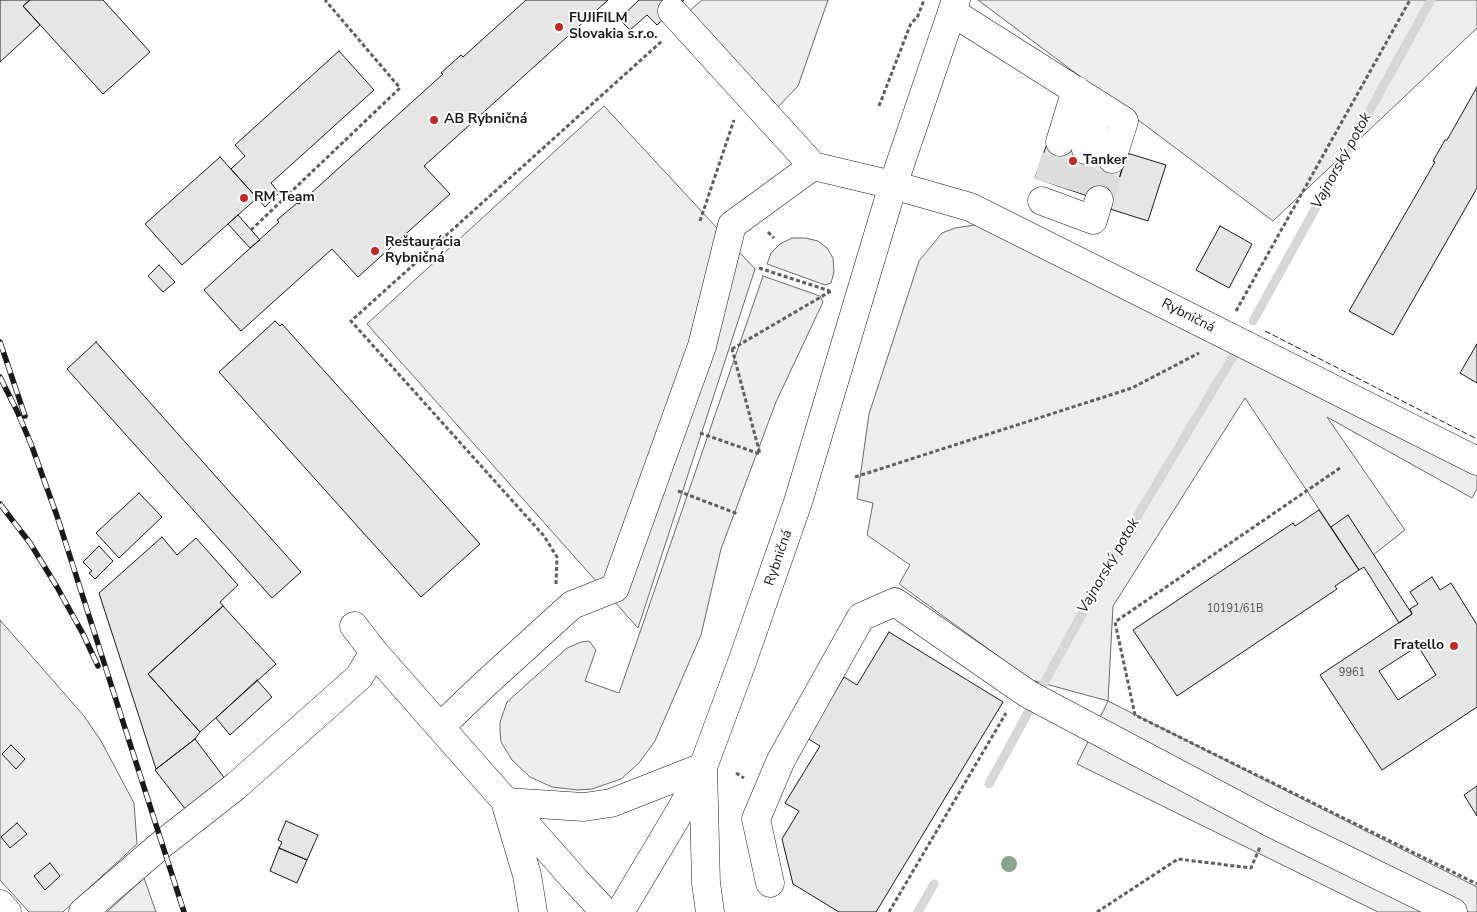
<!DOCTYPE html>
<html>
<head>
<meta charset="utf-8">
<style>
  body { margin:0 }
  canvas { display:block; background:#fff }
</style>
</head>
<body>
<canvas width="1477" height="912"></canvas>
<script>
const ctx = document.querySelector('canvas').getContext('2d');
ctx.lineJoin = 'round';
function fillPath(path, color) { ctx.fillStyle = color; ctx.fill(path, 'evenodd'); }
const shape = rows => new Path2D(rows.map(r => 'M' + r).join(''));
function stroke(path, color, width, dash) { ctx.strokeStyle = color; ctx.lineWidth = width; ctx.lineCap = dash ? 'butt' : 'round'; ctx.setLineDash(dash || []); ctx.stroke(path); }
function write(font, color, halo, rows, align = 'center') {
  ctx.font = font + ' "Nunito Sans",sans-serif'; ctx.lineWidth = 4; ctx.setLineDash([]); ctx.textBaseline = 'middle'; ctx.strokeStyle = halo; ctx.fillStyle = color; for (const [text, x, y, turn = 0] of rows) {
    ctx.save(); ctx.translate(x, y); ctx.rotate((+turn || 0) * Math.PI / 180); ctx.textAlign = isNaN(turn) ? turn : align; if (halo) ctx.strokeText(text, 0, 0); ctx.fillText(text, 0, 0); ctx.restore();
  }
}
const built = shape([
  [702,0,828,0,798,86,775,110,687,13,702,0],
  [978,0,1477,0,1477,28,1273,221,978,0],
  [604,106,755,269,638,628,367,324,604,106],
  [975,225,991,231,1477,470,1477,489,1472,498,1327,417,1405,530,1373,555,1331,527,1245,398,1113,606,1108,701,1477,887,1477,912,1378,912,1077,764,1108,701,1031,680,899,584,910,565,867,535,873,503,857,499,869,414,919,261,942,233,955,228,975,225],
  [792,238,805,238,818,241,827,248,833,258,834,272,831,283,825,285,767,264,771,253,780,244,792,238],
  [763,276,820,296,823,302,776,402,721,549,701,635,655,741,639,763,621,779,592,789,578,790,552,787,530,777,512,760,501,742,500,731,500,722,507,702,567,648,581,642,589,641,596,650,585,681,619,693,763,276],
  [0,620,84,716,101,741,134,803,137,844,63,912,29,912,0,880,0,620],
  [144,878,156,912,107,912,144,878]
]);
fillPath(built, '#ededed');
stroke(built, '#6a6a6a', 1);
stroke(shape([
  [1253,321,1431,0],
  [989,784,1113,557,1235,353],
  [918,912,934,884]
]), '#d7d7d7', 9);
const building = shape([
  [0,0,30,0,23,6,40,25,0,62,0,0],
  [30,0,103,0,150,52,103,94,23,6,30,0],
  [526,0,608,0,424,166,450,194,358,277,332,249,241,331,204,290,279,222,277,220,297,203,299,204,443,74,441,73,461,55,463,57,526,0],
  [639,0,684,0,657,25,647,15,630,30,619,19,639,0],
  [339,51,374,90,271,183,279,193,265,207,231,169,245,156,235,145,339,51],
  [1477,87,1477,188,1393,335,1349,311,1435,162,1433,161,1445,140,1447,140,1477,87],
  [1049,138,1124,163,1111,204,1035,178,1049,138],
  [1127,153,1166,165,1148,221,1110,209,1127,153],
  [220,157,257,198,182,265,145,224,220,157],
  [238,215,260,240,250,248,228,224,238,215],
  [1220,226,1252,244,1229,288,1196,270,1220,226],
  [159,265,175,282,163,292,148,276,159,265],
  [275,321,280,326,282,324,480,544,421,597,219,372,275,321],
  [96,342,301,572,272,598,67,369,96,342],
  [1477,344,1477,383,1460,373,1477,344],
  [139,493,162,517,119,558,96,533,139,493],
  [1319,510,1359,570,1335,586,1337,589,1177,696,1133,630,1293,523,1295,526,1319,510],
  [1348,515,1412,614,1399,623,1364,567,1359,570,1331,527,1348,515],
  [162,537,177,555,196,538,238,585,220,602,223,606,148,674,200,732,195,739,156,769,99,593,162,537],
  [99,546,113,561,95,579,89,573,92,571,83,562,99,546],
  [1432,577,1440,590,1451,583,1477,625,1477,707,1382,770,1320,675,1412,614,1410,609,1418,604,1410,592,1432,577],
  [1418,646,1436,675,1398,700,1379,671,1418,646],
  [223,606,276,664,200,732,148,674,223,606],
  [889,632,1003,702,876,912,839,912,793,884,782,839,799,811,785,803,820,746,807,738,844,677,857,685,889,632],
  [257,680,272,697,230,735,216,718,257,680],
  [195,739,226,780,186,810,155,770,195,739],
  [11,745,25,759,16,769,2,754,11,745],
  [1477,786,1477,816,1464,795,1477,786],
  [286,821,318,835,307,860,279,848,282,842,278,840,286,821],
  [17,823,27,834,10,848,1,837,17,823],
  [279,848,307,860,297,883,270,871,279,848],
  [50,863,60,876,45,890,34,876,50,863]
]);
fillPath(building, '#e6e6e6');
stroke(building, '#1a1a1a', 1);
stroke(shape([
  [1048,183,1060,142],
  [1074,191,1086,150],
  [1099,200,1112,159]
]), '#ddd', 28, [28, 14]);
const minor = shape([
  [672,11,813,166],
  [952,12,1124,121,1112,159],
  [1060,142,1076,90],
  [1086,150,1099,105],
  [1042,201,1093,220,1099,200],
  [354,626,374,652,440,727],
  [506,802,584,807,611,803,703,767,706,883,710,912],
  [507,808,527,875,533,912],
  [770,883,756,819,781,760,861,617,895,602,1028,694,1271,823,1453,912],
  [0,904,7,912],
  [83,912,162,844,236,786,359,677,374,652],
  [605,912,576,881,440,727,485,684,572,605,615,588,702,346,732,225,813,166,893,185,970,207,1477,461]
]);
const major = shape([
  [620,912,682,808,703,767,741,665,798,502,893,185,956,0]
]);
stroke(minor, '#1a1a1a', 29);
stroke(major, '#1a1a1a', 29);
stroke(shape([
  [879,106,911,23,917,18,924,0],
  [700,221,734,120],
  [251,230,400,88,325,0],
  [768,232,774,238],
  [759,268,830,291],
  [1236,311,1410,0],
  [732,349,831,291],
  [700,433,760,454,732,349,729,348],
  [1340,468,1115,622,1135,715,1477,884],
  [855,477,1132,388,1199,353],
  [678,491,738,514],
  [556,584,557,557,544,536,351,321,662,41],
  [736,773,744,778],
  [889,912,1006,713],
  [1097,912,1178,859,1251,868,1260,847]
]), '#5f5f5f', 3, [4, 2.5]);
stroke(minor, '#fff', 28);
stroke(major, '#fff', 28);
const rail = shape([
  [0,342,25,416],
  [0,377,17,411,31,444,57,516,184,912],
  [0,504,30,543,57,587,83,634,98,666]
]);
stroke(rail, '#1a1a1a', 5.5);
stroke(rail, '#fff', 4, [11]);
stroke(shape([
  [1265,331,1477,439]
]), '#1a1a1a', 1, [6, 2.5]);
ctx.fillStyle = '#8aa48f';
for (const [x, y] of [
  [1009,864]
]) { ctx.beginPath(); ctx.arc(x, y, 8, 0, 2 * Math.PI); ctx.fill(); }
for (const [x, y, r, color] of [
  [559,27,5,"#c62828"],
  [434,120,5,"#c62828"],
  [1073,161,5,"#c62828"],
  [244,198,5,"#c62828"],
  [375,251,5,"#c62828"],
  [1454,646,5,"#c62828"]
]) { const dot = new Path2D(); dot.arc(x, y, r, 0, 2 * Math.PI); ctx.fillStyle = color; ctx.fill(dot); stroke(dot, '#fff', 2); }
write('11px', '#4d4d4d', null, [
  ["10191/61B",1235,609],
  ["9961",1352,673]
]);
write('bold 14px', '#1a1a1a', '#fff', [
  ["FUJIFILM",569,19],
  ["Slovakia s.r.o.",569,35],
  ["AB Rybničná",444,120],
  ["Tanker",1083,161],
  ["RM Team",254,198],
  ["Reštaurácia",385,243],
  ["Rybničná",385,259],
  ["Fratello",1444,646,"right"]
], 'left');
write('14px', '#1a1a1a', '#fff', [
  ["Rybničná",1188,316,27],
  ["Rybničná",779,558,-71]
]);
write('italic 15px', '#1a1a1a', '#fff', [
  ["Vajnorský potok",1342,161,-61],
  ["Vajnorský potok",1109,566,-60]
]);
</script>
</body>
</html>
